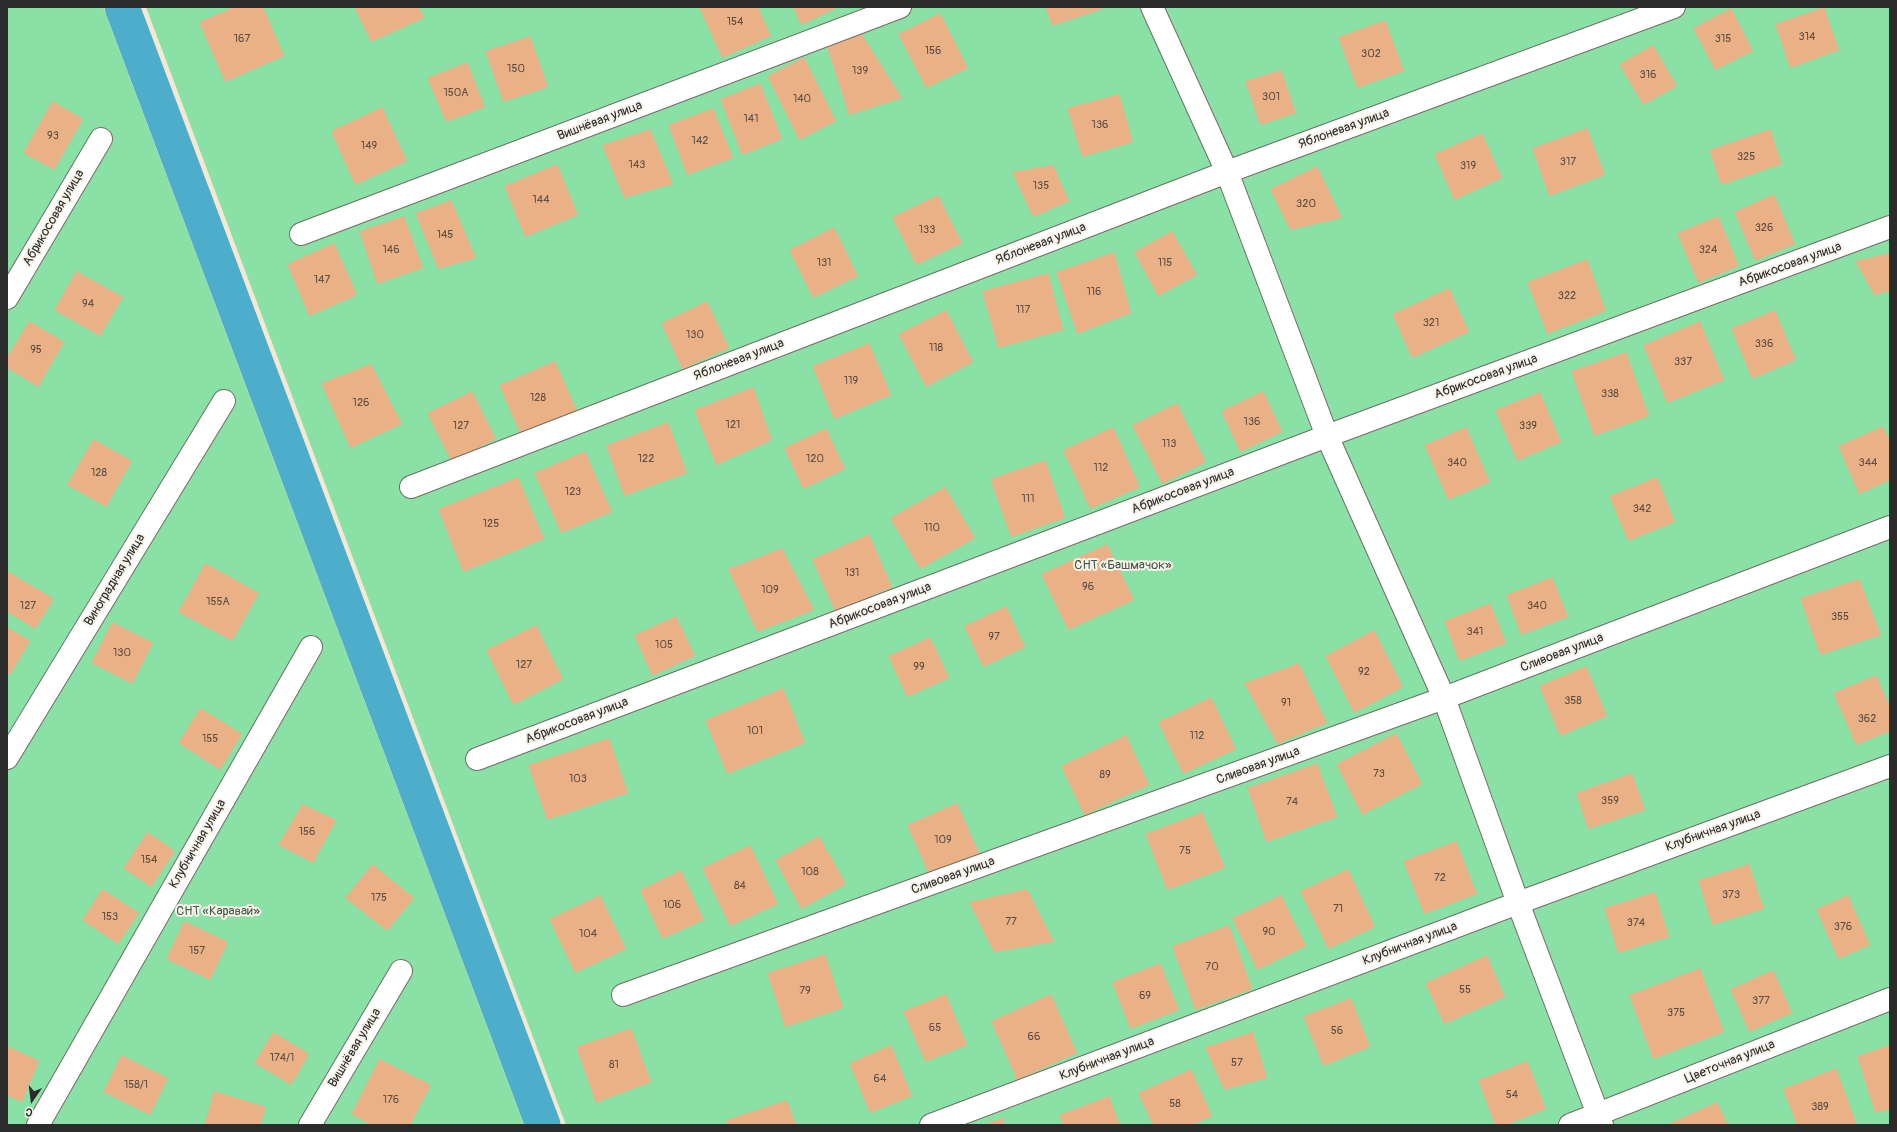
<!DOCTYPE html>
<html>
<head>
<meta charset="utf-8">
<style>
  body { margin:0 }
  #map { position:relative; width:1897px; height:1132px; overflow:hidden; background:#f6e7d3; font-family:Pangolin,sans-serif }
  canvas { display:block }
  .frame { position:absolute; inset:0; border:8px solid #2b2b2b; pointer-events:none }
  .north { position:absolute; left:12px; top:1080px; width:40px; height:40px; -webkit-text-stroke:3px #f7f3e8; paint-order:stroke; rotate:194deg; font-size:11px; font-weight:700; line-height:16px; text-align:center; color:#2b2b2b }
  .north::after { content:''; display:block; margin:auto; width:14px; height:18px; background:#2b2b2b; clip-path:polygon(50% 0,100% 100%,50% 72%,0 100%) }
</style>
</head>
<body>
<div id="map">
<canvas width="1897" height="1132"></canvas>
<div class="frame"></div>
<div class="north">С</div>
</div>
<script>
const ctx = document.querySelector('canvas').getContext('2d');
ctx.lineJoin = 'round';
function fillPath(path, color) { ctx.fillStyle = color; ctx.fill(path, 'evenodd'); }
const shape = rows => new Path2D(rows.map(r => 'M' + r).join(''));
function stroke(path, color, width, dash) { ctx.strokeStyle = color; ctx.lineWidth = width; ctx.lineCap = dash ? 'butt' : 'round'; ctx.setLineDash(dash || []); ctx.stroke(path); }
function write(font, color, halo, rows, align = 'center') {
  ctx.font = font + ' Pangolin,sans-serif'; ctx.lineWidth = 4; ctx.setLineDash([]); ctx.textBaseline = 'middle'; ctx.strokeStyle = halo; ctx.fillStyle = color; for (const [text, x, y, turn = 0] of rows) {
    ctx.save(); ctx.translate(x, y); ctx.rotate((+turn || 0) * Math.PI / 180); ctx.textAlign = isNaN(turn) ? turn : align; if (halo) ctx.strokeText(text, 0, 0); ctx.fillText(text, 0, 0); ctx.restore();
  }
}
fillPath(shape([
  [7,7,103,7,524,1125,7,1125],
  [146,7,1890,7,1890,1125,566,1125]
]), '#89e1a6');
stroke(shape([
  [122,7,543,1125]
]), '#4caecb', 35);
fillPath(shape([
  [234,7,263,7,284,56,225,82,199,22],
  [354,7,419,7,424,18,371,42],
  [699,7,758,7,771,36,722,58],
  [793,7,839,7,801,25],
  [1045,7,1108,7,1052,26],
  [1824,7,1839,50,1790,68,1775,24],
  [1731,8,1753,51,1715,70,1693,28],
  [940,13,968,68,926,88,898,34],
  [1385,20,1404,71,1357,88,1338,37],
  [861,33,902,98,849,115,826,44],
  [530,36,548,87,503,102,485,51],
  [1653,45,1677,86,1643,105,1619,64],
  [804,57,836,121,799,140,767,76],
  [467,62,485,107,446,122,427,78],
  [1281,70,1296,113,1260,125,1245,81],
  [760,83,782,139,742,155,720,99],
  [1119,94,1133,142,1082,157,1067,108],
  [52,101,83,119,54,170,23,153],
  [382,107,407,161,355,185,331,131],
  [713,108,733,158,687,175,668,125],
  [1587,128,1605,175,1549,196,1532,148],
  [650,129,673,184,624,198,602,145],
  [1770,129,1782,164,1721,185,1709,150],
  [1482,133,1502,178,1454,200,1434,154],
  [557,164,578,215,525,237,504,186],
  [1053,165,1069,201,1033,217,1012,172],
  [1317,166,1342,218,1290,230,1270,189],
  [1774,194,1795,244,1755,261,1734,212],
  [938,195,962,243,916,265,892,217],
  [451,200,476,258,438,269,415,213],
  [404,216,423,268,377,284,359,231],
  [1718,216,1739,266,1698,283,1677,233],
  [834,227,858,276,813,298,789,250],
  [1172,231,1197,275,1158,296,1134,252],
  [334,243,357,295,309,316,287,264],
  [1114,252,1131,313,1077,334,1056,272],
  [1890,253,1890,291,1874,295,1855,261],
  [1587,259,1606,311,1547,334,1527,282],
  [76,271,123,297,100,336,54,310],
  [1048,273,1063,330,998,348,982,291],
  [1449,288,1469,332,1412,358,1392,314],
  [707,301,729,348,682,369,661,323],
  [946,310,973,362,926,387,898,334],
  [1775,310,1796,360,1752,379,1731,328],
  [29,321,64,342,38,387,7,368,7,357],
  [1700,321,1724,380,1667,403,1643,345],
  [869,343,891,395,834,419,812,366],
  [1626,352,1649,416,1594,436,1571,371],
  [555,361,577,411,521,435,499,385],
  [371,364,402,424,350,448,321,383],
  [753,387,772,440,716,465,694,410],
  [472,391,496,439,451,461,427,413],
  [1263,391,1282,432,1240,452,1221,411],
  [1540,392,1561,442,1517,461,1495,410],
  [1177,403,1206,462,1162,484,1132,425],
  [668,422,687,473,624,496,606,445],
  [1883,426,1890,443,1890,480,1859,494,1838,446],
  [1113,427,1140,487,1090,509,1063,450],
  [1466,427,1490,482,1448,500,1424,445],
  [826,428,845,469,803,489,784,448],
  [93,439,132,461,106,507,67,485],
  [585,451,612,512,561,533,534,473],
  [1045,460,1065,518,1011,537,990,479],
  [518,477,544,539,463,572,438,509],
  [1657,477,1675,522,1628,541,1609,496],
  [945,487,975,538,920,569,890,518],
  [869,534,892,587,835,612,812,559],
  [1107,544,1134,600,1068,630,1041,574],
  [782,548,814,610,757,632,728,569],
  [205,563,259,593,232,641,178,612],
  [7,571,54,599,35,629,7,612],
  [1552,577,1568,617,1521,635,1506,595],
  [1859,579,1881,635,1820,655,1800,598],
  [1490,603,1506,643,1459,661,1444,621],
  [1006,606,1025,647,983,667,964,626],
  [676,616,695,656,652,676,634,635],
  [112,622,153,643,132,684,91,663],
  [536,625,563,679,513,705,486,650],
  [7,627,30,641,10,675,7,673],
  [1374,630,1403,687,1354,713,1325,656],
  [930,637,949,678,907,697,888,656],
  [1299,663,1327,723,1277,744,1244,683],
  [1586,666,1607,716,1560,736,1539,686],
  [1876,675,1890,707,1890,731,1856,745,1833,693],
  [783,688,805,743,727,774,705,720],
  [1211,697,1236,749,1183,774,1158,722],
  [200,708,242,734,220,770,178,743],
  [1396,733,1422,784,1362,815,1336,764],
  [1126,735,1149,785,1084,815,1061,766],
  [609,738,628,793,547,820,528,765],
  [1317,763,1337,817,1266,842,1247,788],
  [1632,773,1645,810,1588,829,1576,793],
  [957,803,980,855,930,877,907,825],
  [302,804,336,820,313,863,278,845],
  [1202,812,1225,868,1167,890,1145,834],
  [147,832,175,851,151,887,123,868],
  [819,836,846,884,801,909,775,860],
  [1456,841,1477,894,1424,914,1403,861],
  [750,845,778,904,730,926,702,868],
  [372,864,414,898,387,931,345,898],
  [1749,864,1764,909,1712,925,1698,880],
  [1348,869,1375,927,1328,949,1300,891],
  [681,870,704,920,662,939,640,890],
  [102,889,139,913,118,944,82,920],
  [1027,889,1054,942,994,952,969,902],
  [1655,892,1669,937,1618,953,1604,908],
  [600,895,626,949,575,973,549,919],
  [1281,895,1306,946,1257,970,1232,918],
  [1848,895,1870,945,1838,959,1816,909],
  [184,921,228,942,210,980,166,959],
  [1229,925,1252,989,1195,1010,1172,946],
  [825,954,843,1008,785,1027,767,973],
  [1487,955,1505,997,1444,1024,1425,983],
  [1160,963,1179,1010,1130,1029,1112,982],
  [1700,968,1724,1032,1653,1059,1629,995],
  [1773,970,1792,1013,1749,1032,1730,989],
  [946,994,967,1045,925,1062,903,1011],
  [1051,994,1077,1053,1017,1080,991,1021],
  [1351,998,1370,1047,1323,1066,1303,1016],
  [631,1028,651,1082,596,1103,576,1047],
  [273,1032,309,1054,291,1085,254,1063],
  [1253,1032,1267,1078,1224,1090,1205,1047],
  [891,1045,912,1096,870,1113,849,1063],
  [1890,1045,1890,1109,1875,1113,1857,1056],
  [7,1046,39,1061,22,1102,7,1096],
  [121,1055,168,1078,150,1115,103,1092],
  [379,1059,431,1085,410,1125,371,1125,351,1114],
  [1527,1061,1546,1109,1506,1125,1495,1125,1478,1080],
  [1836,1068,1857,1125,1797,1125,1783,1089],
  [1191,1069,1212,1116,1192,1125,1153,1125,1138,1093],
  [214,1091,266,1107,260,1125,204,1125],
  [1109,1096,1120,1125,1063,1125,1059,1115],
  [787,1100,796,1125,728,1125,726,1120],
  [1717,1102,1728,1125,1666,1125],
  [1003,1118,1005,1125,982,1125]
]), '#eab187');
const minor = shape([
  [1152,7,1227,172,1327,436,1444,698,1518,903,1602,1125],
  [301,234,900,7],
  [7,298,101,139],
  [411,487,1227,172,1674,7],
  [7,758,224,401],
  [477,759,1327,436,1890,227],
  [623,995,1444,698,1890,527],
  [38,1125,311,647],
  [310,1125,401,971],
  [931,1125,1518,903,1890,766],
  [1570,1125,1890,999]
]);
stroke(minor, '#726d66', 24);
stroke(minor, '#fff', 22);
write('11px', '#5b4c42', null, [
  ["154",735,22],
  ["314",1807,37],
  ["167",242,39],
  ["315",1723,39],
  ["156",933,51],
  ["302",1371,54],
  ["150",516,69],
  ["139",860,71],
  ["316",1648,75],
  ["150А",456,93],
  ["301",1271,97],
  ["140",802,99],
  ["141",751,119],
  ["136",1100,125],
  ["93",53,136],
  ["142",700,141],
  ["149",369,146],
  ["325",1746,157],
  ["317",1568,162],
  ["143",637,165],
  ["319",1468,166],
  ["135",1041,186],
  ["144",541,200],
  ["320",1306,204],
  ["326",1764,228],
  ["133",927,230],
  ["145",445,235],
  ["146",391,250],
  ["324",1708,250],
  ["131",824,263],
  ["115",1165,263],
  ["147",322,280],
  ["116",1094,292],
  ["322",1567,296],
  ["94",88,304],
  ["117",1023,310],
  ["321",1431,323],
  ["130",695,335],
  ["336",1764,344],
  ["118",936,348],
  ["95",36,350],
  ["337",1683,362],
  ["119",851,381],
  ["338",1610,394],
  ["128",538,398],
  ["126",361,403],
  ["136",1252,422],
  ["121",733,425],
  ["127",461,426],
  ["339",1528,426],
  ["113",1169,444],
  ["122",646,459],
  ["120",815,459],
  ["340",1457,463],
  ["344",1868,463],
  ["112",1101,468],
  ["128",99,473],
  ["123",573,492],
  ["111",1028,499],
  ["342",1642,509],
  ["125",491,524],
  ["110",932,528],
  ["131",852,573],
  ["96",1088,587],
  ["109",770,590],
  ["155А",218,602],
  ["127",28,606],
  ["340",1537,606],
  ["355",1840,617],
  ["341",1475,632],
  ["97",994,637],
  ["105",664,645],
  ["130",122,653],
  ["127",524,665],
  ["99",919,667],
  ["92",1364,672],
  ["358",1573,701],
  ["91",1286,703],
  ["362",1867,719],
  ["101",755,731],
  ["112",1197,736],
  ["155",210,739],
  ["73",1379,774],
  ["89",1105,775],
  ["103",578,779],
  ["359",1610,801],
  ["74",1292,802],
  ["156",307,832],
  ["109",943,840],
  ["75",1185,851],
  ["154",149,860],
  ["108",810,872],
  ["72",1440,878],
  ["84",740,886],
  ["373",1731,895],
  ["175",379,898],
  ["106",672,905],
  ["71",1338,909],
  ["153",110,917],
  ["77",1011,922],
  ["374",1636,923],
  ["376",1843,927],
  ["90",1269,932],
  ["104",588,934],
  ["157",197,951],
  ["70",1212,967],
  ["55",1465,990],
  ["79",805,991],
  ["69",1145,996],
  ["377",1761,1001],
  ["375",1676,1013],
  ["65",935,1028],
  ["56",1337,1031],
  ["66",1034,1037],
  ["174/1",282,1058],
  ["57",1237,1063],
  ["81",614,1065],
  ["64",880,1079],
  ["158/1",136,1085],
  ["54",1512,1095],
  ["176",391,1100],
  ["58",1175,1104],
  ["389",1820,1107]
]);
write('13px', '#2b2b2b', '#f7f3e8', [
  ["Вишнёвая улица",600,121,-21],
  ["Яблоневая улица",1344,129,-20],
  ["Абрикосовая улица",54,218,-60],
  ["Яблоневая улица",1041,244,-21],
  ["Абрикосовая улица",1790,265,-20],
  ["Яблоневая улица",739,360,-21],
  ["Абрикосовая улица",1486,377,-20],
  ["Абрикосовая улица",1183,491,-21],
  ["Виноградная улица",115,580,-59],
  ["Абрикосовая улица",880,606,-21],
  ["Сливовая улица",1562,653,-21],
  ["Абрикосовая улица",577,721,-21],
  ["Сливовая улица",1258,766,-20],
  ["Клубничная улица",1713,831,-20],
  ["Клубничная улица",198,844,-60],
  ["Сливовая улица",953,876,-20],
  ["Клубничная улица",1410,944,-21],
  ["Вишнёвая улица",355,1048,-59],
  ["Клубничная улица",1107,1059,-21],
  ["Цветочная улица",1730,1062,-22]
]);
write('13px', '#42584a', '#f7f3e8', [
  ["СНТ «Башмачок»",1123,566],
  ["СНТ «Каравай»",218,912]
]);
</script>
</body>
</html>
